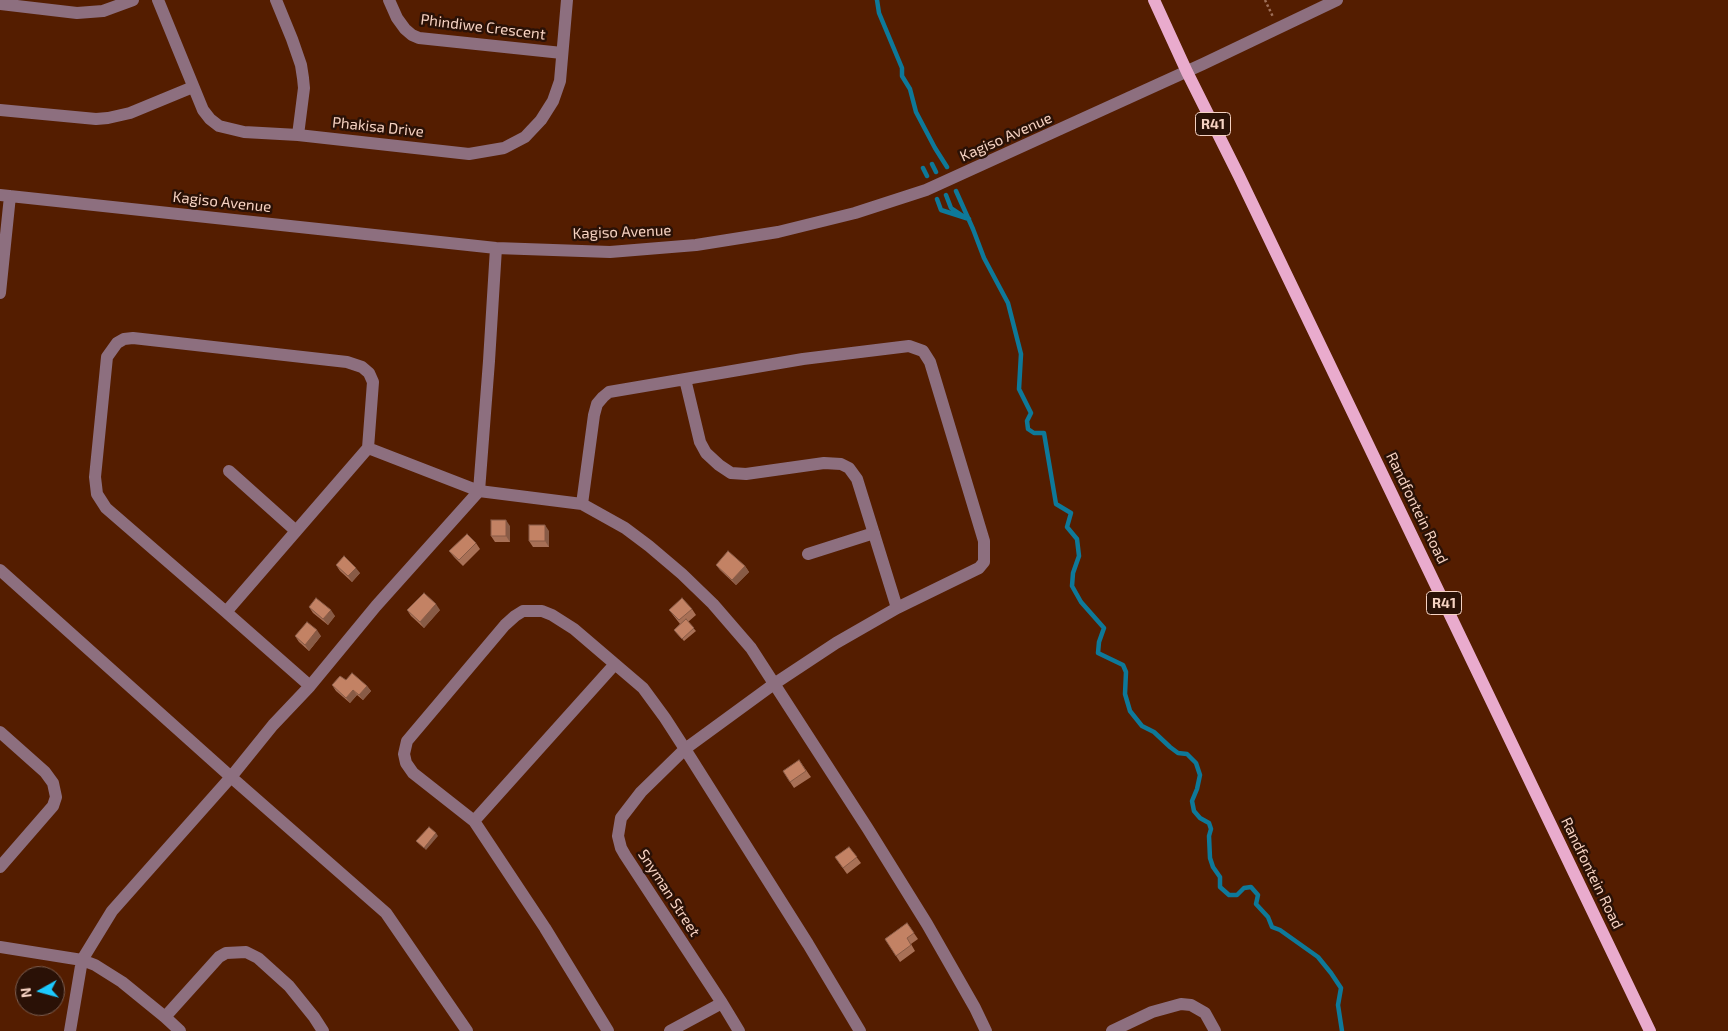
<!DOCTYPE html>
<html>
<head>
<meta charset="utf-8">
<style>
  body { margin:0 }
  #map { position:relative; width:1728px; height:1031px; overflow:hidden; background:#541d00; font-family:"Exo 2",sans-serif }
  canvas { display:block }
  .north { position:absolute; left:15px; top:966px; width:50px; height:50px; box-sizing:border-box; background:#2a1106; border:1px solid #7c5e51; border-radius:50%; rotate:263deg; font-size:14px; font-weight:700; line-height:20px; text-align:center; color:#f6d2c2 }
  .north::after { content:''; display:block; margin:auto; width:18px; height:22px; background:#1dc9fd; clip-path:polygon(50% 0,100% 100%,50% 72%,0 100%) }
</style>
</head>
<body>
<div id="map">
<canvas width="1728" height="1031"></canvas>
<div class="north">N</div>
</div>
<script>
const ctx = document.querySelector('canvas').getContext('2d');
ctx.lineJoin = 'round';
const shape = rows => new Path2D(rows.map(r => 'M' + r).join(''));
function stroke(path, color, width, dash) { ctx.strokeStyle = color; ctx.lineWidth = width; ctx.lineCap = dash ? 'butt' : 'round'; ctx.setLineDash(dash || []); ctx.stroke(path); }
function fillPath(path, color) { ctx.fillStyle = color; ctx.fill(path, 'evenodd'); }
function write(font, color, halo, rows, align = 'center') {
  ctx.font = font + ' "Exo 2",sans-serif'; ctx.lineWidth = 5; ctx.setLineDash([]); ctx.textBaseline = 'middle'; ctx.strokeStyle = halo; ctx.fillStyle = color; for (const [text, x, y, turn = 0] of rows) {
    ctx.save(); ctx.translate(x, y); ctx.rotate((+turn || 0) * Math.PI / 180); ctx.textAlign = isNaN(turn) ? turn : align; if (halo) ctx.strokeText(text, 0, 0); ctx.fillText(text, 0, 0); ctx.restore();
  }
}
stroke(shape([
  [877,0,879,13,902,68,902,76,910,89,916,112,935,148,947,167],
  [932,164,936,172],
  [923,168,927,176],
  [956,191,973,229,984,258,1008,303,1021,354,1019,389,1031,413,1027,421,1028,429,1034,433,1044,433,1056,504,1071,513,1067,527,1077,539,1079,556,1073,573,1072,586,1081,602,1104,628,1099,642,1098,653,1123,665,1126,672,1125,694,1130,711,1142,726,1154,732,1170,747,1178,753,1187,754,1196,763,1200,775,1197,789,1192,801,1194,811,1200,818,1209,823,1211,829,1209,836,1210,858,1213,867,1220,877,1220,887,1229,895,1237,895,1244,888,1251,887,1258,895,1256,904,1268,917,1272,927,1280,930,1318,957,1331,973,1341,988,1338,1005,1342,1031],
  [946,195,951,208,963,216],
  [937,199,941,210,969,219]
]), '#0e7999', 4.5);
stroke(shape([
  [1265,0,1273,17]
]), '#9e6f58', 2.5, [2.5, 2.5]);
stroke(shape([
  [158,0,203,110,210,119,219,126,244,132,298,135,469,154,504,148,525,137,541,120,553,101,560,81,567,0],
  [276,0,292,39,301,65,303,78,304,88,298,135],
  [389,0,397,18,405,29,412,35,419,38,562,53],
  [0,4,77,13,103,11,133,0],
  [0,110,96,119,108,118,130,113,193,87],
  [0,195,496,248,610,252,696,245,778,232,855,213,926,190,1203,64,1337,0],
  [0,293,10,196],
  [133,338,347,362,362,367,369,373,373,382,368,448,226,612,106,508,97,494,95,477,107,357,117,343,124,339,133,338],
  [685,379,700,442,706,453,719,465,731,473,746,474,824,463,841,464,849,468,857,479,897,608],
  [368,448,479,491,582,504,625,528,649,546,682,574,713,604,751,648,868,829,927,924,975,1008,986,1031],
  [229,471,296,531],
  [582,504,594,415,597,404,603,397,609,392,803,359,909,346,923,351,930,362,984,541,984,562,979,568,897,608,836,643,774,684,685,749,641,792,621,818,618,836,621,848,625,855,722,1003,670,1031],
  [808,554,874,533],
  [0,570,231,777,386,913,467,1031],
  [226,612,310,686],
  [0,732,45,772,53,783,56,797,53,806,0,867],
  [474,821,615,664],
  [0,947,82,960,95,965,122,982,165,1017,180,1031],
  [722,1003,739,1031],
  [165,1017,219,957,226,953,246,952,258,958,289,986,314,1017,323,1031],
  [70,1031,82,960,112,911,231,777,273,725,310,686,376,606,479,491,489,361,496,248],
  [608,1031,545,928,474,821,413,773,406,763,404,754,407,741,505,625,515,616,523,611,542,611,552,615,574,629,643,688,665,718,685,749,808,944,860,1031],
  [1112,1031,1152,1012,1181,1004,1191,1005,1205,1013,1215,1031]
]), '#8d6f7f', 12);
stroke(shape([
  [1154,0,1187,72,1239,176,1650,1031]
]), '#e9abcd', 12);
fillPath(shape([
  [510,526,510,542,495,542,491,536],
  [549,531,549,547,533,547,529,541],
  [476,543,480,549,463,566,454,557,449,551],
  [336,565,360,573,352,582,340,571],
  [716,565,745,566,749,572,736,585,720,570],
  [309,607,335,616,328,625,313,613],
  [692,609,696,615,688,622,696,631,684,641,674,630,680,624,669,610],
  [407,610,440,610,424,628,411,616],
  [295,636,321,636,309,651,299,642],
  [346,680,367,686,371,691,363,700,357,695,350,703,336,691,332,685],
  [799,760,811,777,794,788,790,782],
  [849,847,861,863,847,874,835,857],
  [907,923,918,939,911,944,915,951,900,962,885,939]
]), '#a87056');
fillPath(shape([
  [506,520,510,526,510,542,506,536],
  [545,525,549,531,549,547,545,541],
  [745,566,749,572,736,585,732,580],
  [356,568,360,573,352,582,348,576],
  [436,604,440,610,424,628,420,622],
  [331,610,335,616,328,625,323,619],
  [317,630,321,636,309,651,305,645],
  [367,686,371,691,363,700,359,695],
  [353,690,357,695,350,703,346,698],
  [436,833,438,836,426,850,424,848]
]), '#885b46');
const building = shape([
  [491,520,506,520,506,536,491,536,491,520],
  [529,525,545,525,545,541,529,541,529,525],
  [467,534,476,543,459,560,449,551,467,534],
  [728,551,745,566,732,580,716,565,728,551],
  [344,556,356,568,348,576,336,565,344,556],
  [424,593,436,604,420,622,407,610,424,593],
  [316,598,331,610,323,619,309,607,316,598],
  [682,598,692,609,679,620,669,610,682,598],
  [686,619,694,628,682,639,674,630,686,619],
  [307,622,317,630,305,645,295,636,307,622],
  [352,673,367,686,359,695,353,690,346,698,332,685,340,676,346,680,352,673],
  [799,760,806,771,790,782,783,771,799,760],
  [429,827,436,833,424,848,416,841,429,827],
  [849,847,857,857,843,868,835,857,849,847],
  [907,923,914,933,907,938,911,945,896,956,885,939,907,923]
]);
fillPath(building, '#c38264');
stroke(building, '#885b46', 1);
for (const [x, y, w] of [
  [1213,124,35],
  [1444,603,35]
]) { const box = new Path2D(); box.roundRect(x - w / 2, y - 11.5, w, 23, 4); ctx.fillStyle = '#2a1106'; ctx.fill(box); stroke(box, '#f6d2c2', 1); }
write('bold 14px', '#f6d2c2', null, [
  ["R41",1213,124],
  ["R41",1444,603]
]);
write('15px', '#f6d2c2', '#2a1106', [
  ["Phindiwe Crescent",483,27,7],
  ["Phakisa Drive",378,127,6],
  ["Kagiso Avenue",1006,137,-24],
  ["Kagiso Avenue",222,202,6],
  ["Kagiso Avenue",622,232,-2],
  ["Randfontein Road",1417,508,64],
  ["Randfontein Road",1592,873,64],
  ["Snyman Street",669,893,57]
]);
</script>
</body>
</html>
